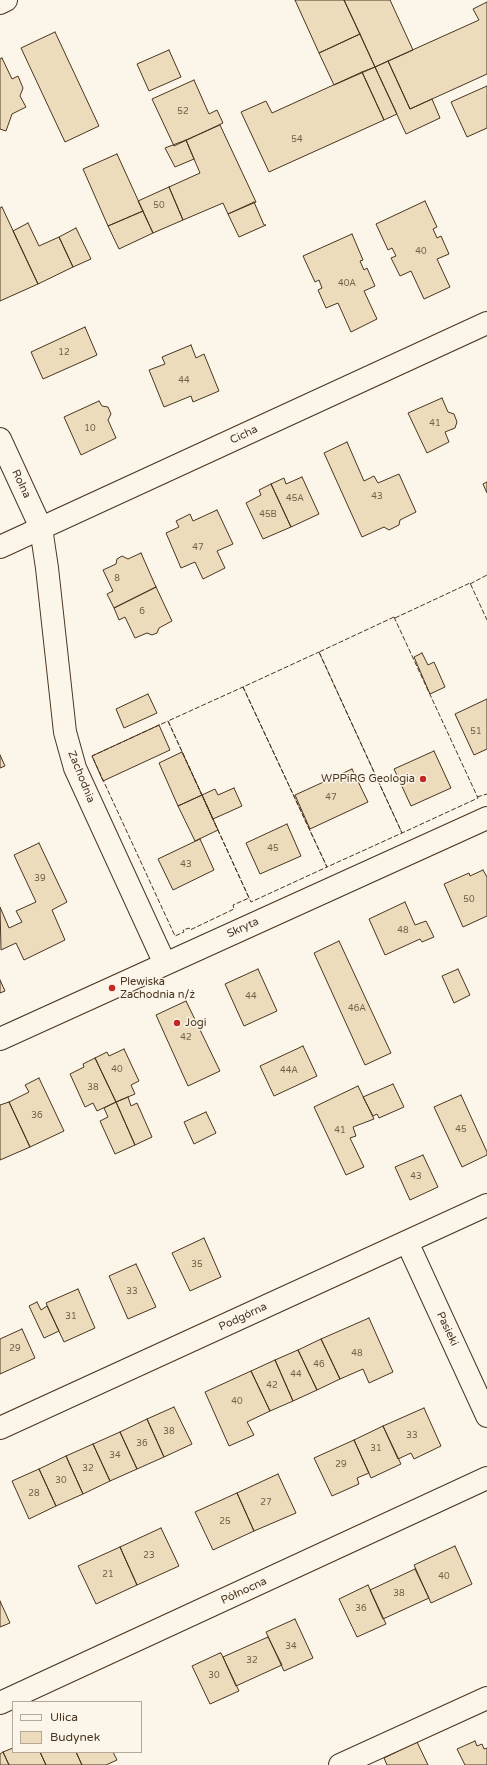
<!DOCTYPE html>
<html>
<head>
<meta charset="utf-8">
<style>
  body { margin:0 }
  #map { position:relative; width:487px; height:1765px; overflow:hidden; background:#fbf6e9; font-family:"Varela Round",sans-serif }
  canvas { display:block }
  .legend { position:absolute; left:12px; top:1701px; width:130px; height:52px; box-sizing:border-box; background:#fbf6e9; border:1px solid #b4a999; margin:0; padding:5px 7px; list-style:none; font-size:12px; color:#4a3520 }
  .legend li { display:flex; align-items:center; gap:8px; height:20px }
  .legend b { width:20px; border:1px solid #b4a999 }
</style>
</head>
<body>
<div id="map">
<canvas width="487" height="1765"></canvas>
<ul class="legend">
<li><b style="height:5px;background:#fbf6e9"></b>Ulica</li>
<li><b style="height:11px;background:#ecdcbc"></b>Budynek</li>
</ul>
</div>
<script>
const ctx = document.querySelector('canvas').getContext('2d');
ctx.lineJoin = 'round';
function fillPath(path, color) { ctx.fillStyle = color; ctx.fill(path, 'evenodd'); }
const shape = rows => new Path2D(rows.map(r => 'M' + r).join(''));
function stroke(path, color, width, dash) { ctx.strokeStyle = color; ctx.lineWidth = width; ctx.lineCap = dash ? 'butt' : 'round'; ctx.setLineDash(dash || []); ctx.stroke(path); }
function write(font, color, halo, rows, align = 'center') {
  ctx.font = font + ' "Varela Round",sans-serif'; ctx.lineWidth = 3; ctx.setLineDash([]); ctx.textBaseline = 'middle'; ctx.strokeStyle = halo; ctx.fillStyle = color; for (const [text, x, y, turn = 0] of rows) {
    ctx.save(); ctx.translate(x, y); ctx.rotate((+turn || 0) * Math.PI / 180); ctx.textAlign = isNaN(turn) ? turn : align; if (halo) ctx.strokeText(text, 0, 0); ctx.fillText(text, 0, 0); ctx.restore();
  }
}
const building = shape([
  [295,0,344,0,360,34,319,53,295,0],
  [344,0,390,0,413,50,375,67,344,0],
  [487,2,487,74,410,109,388,61,479,20,473,9,487,2],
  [55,32,99,126,65,142,21,48,55,32],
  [360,34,375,67,334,85,319,53,360,34],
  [169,50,181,77,149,91,137,64,169,50],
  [2,58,12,79,18,76,23,88,20,96,26,107,12,114,6,131,0,129,0,59,2,58],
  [388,61,410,109,432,99,440,118,406,134,375,67,388,61],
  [375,67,397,114,384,120,362,72,375,67],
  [362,72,384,120,269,172,241,112,266,101,272,113,362,72],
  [194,80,209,114,217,110,223,123,174,146,152,99,194,80],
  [487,86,487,128,467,137,451,102,487,86],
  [220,125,256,202,228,214,223,203,183,220,169,187,200,173,186,140,220,125],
  [186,140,194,159,175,167,165,148,186,140],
  [117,154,143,211,108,226,83,169,117,154],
  [169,187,183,220,153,233,138,201,169,187],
  [425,201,437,227,433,229,437,238,441,236,449,254,437,259,450,287,424,299,411,271,400,276,391,258,396,256,392,248,388,250,376,224,425,201],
  [254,202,264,225,266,225,239,237,228,214,254,202],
  [2,207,38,284,0,301,0,208,2,207],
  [143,211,153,233,119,249,108,226,143,211],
  [28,223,39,246,59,237,73,267,38,284,13,231,28,223],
  [76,228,91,259,73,267,59,237,76,228],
  [352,234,363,260,360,261,364,270,367,268,375,286,364,291,377,319,351,332,338,303,326,308,318,290,322,288,319,280,315,282,303,256,352,234],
  [85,327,97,355,43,379,31,352,85,327],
  [191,345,196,358,204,354,219,391,193,402,191,396,164,407,149,370,165,364,162,357,191,345],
  [442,398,448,412,454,414,457,422,455,428,445,432,449,442,427,453,408,413,442,398],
  [99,401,102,406,108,407,111,414,108,420,116,438,81,455,64,417,99,401],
  [347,442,364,481,374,476,378,483,399,474,416,512,400,520,399,525,389,530,384,527,362,537,324,453,347,442],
  [302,477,319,514,291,527,271,484,284,478,286,484,302,477],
  [487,482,487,493,483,484,487,482],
  [271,484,291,527,263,539,246,503,261,495,259,490,271,484],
  [217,510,233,544,217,551,225,568,203,579,195,562,181,568,166,533,179,527,176,521,190,514,193,521,217,510],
  [141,553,156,587,114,608,107,594,113,591,103,570,116,564,117,559,122,556,128,559,141,553],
  [156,587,172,621,159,628,157,633,152,635,147,633,135,638,125,617,119,620,114,608,156,587],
  [422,653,428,665,434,662,445,687,430,694,414,657,422,653],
  [148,694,157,713,124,728,116,709,148,694],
  [487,699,487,749,474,755,455,714,487,699],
  [159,725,170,750,103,781,92,756,159,725],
  [434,751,451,788,411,806,394,769,434,751],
  [182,752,202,795,178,806,159,763,182,752],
  [0,755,5,766,0,768,0,755],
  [352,769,368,802,310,829,295,795,352,769],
  [234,788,242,806,213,819,202,795,215,789,218,795,234,788],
  [202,795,218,830,195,841,178,806,202,795],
  [287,824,301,856,260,874,246,843,287,824],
  [200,839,214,870,173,890,158,859,200,839],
  [39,843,67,902,52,910,65,940,24,960,16,943,1,950,0,907,9,928,22,922,16,911,36,902,14,855,39,843],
  [483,870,487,877,487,916,463,927,444,884,469,873,470,876,483,870],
  [405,902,415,925,426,921,434,937,422,942,420,939,385,955,369,919,405,902],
  [339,941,391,1053,365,1065,314,953,339,941],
  [258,969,277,1011,244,1026,225,984,258,969],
  [458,969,470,995,454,1003,442,976,458,969],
  [0,980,5,991,0,993,0,980],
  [186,1001,220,1071,188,1086,156,1015,186,1001],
  [303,1046,317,1076,274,1096,260,1066,303,1046],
  [124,1049,139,1081,131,1085,135,1094,116,1102,95,1058,107,1052,109,1056,124,1049],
  [95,1058,116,1102,97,1111,93,1103,85,1107,70,1074,84,1067,83,1064,95,1058],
  [39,1078,64,1131,30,1147,9,1102,29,1092,25,1085,39,1078],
  [393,1084,404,1107,379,1118,377,1114,373,1116,363,1097,393,1084],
  [358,1086,374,1119,353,1127,356,1136,350,1138,364,1167,346,1175,314,1107,358,1086],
  [461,1095,487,1152,487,1155,462,1167,434,1107,461,1095],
  [128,1097,131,1106,137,1103,152,1137,135,1145,116,1102,128,1097],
  [9,1102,30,1147,0,1160,0,1105,9,1102],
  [116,1102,135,1145,115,1154,100,1121,108,1117,104,1108,116,1102],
  [206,1112,216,1133,194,1144,184,1122,206,1112],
  [423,1155,438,1187,410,1200,395,1167,423,1155],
  [204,1238,221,1277,190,1291,172,1253,204,1238],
  [136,1264,156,1307,128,1319,109,1276,136,1264],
  [78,1289,95,1328,64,1342,46,1303,78,1289],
  [37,1302,41,1310,47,1306,59,1331,44,1338,29,1306,37,1302],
  [369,1318,393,1372,369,1383,363,1369,340,1379,321,1339,369,1318],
  [22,1329,35,1358,0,1374,0,1339,22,1329],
  [321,1339,340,1379,317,1390,298,1350,321,1339],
  [298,1350,317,1390,293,1401,275,1360,298,1350],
  [275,1360,293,1401,270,1411,251,1371,275,1360],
  [251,1371,270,1411,247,1422,254,1435,229,1446,205,1392,251,1371],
  [174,1407,192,1444,164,1457,147,1419,174,1407],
  [424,1408,441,1446,414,1459,411,1453,398,1459,383,1426,424,1408],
  [147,1419,164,1457,137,1469,120,1432,147,1419],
  [383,1426,401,1464,371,1478,354,1440,383,1426],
  [120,1432,137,1469,110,1481,93,1444,120,1432],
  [354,1440,369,1473,357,1478,359,1484,332,1496,314,1458,354,1440],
  [93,1444,110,1481,83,1494,66,1456,93,1444],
  [66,1456,83,1494,56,1506,39,1469,66,1456],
  [39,1469,56,1506,29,1519,12,1481,39,1469],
  [278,1474,296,1513,254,1531,237,1493,278,1474],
  [237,1493,254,1531,213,1550,195,1512,237,1493],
  [161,1528,179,1566,137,1585,120,1547,161,1528],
  [455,1546,472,1584,431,1603,414,1565,455,1546],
  [120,1547,137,1585,96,1604,78,1566,120,1547],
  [415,1569,429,1598,383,1619,370,1590,415,1569],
  [368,1585,386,1624,357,1637,339,1599,368,1585],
  [0,1601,10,1623,0,1627,0,1601],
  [295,1619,313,1658,284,1671,266,1632,295,1619],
  [268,1637,282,1665,236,1686,223,1657,268,1637],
  [220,1653,221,1653,239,1691,210,1704,192,1666,220,1653],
  [475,1741,477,1746,482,1744,484,1749,487,1748,487,1765,465,1765,457,1749,475,1741],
  [417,1742,428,1765,387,1765,384,1758,417,1742],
  [13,1748,13,1752,40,1752,46,1765,9,1765,3,1752,13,1748],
  [3,1752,9,1765,0,1765,0,1754,3,1752],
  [40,1752,76,1752,82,1765,46,1765,40,1752],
  [76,1752,113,1752,117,1760,106,1765,82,1765,76,1752]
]);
fillPath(building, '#ecdcbc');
stroke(building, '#4a3520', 1);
const minor = shape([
  [0,3,6,0],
  [0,439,41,528,47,568,65,732,75,768,165,964],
  [0,547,487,323],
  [0,1039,487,818],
  [407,1242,487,1416],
  [0,1428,487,1205],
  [0,1703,487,1478],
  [340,1765,487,1698]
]);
stroke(minor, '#4a3520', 24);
stroke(minor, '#fbf6e9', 22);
stroke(shape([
  [470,584,487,575],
  [394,617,478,798,402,833,319,652,394,617],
  [395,618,470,583,487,620],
  [319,652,402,833,327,867,243,687,319,652],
  [243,687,327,867,251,902,168,721,243,687],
  [168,721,249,898,233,905,234,909,190,930,189,928,183,930,184,932,175,936,92,756,168,721],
  [477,797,487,794]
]), '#4a3520', 1, [5, 2]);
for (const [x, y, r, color] of [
  [423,779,4,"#c62828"],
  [112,988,4,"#c62828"],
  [177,1023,4,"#c62828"]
]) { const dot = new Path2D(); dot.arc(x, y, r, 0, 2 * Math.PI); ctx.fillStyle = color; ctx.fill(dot); stroke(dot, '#fbf6e9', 1.5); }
write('9px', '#725f47', null, [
  ["52",183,112],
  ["54",297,140],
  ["50",159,206],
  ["40",421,252],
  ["40A",347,284],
  ["12",64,353],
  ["44",184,381],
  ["41",435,424],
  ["10",90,429],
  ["43",377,497],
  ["45A",295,499],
  ["45B",268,515],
  ["47",198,548],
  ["8",117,579],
  ["6",142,612],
  ["51",476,732],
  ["47",331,798],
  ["45",273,849],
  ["43",186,865],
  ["39",40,879],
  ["50",469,900],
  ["48",403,931],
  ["44",251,997],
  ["46A",357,1009],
  ["42",186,1038],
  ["40",117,1070],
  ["44A",289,1071],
  ["38",93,1088],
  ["36",37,1116],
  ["45",461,1130],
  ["41",340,1131],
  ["43",416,1177],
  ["35",197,1265],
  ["33",132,1292],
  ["31",71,1317],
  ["29",15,1349],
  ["48",357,1354],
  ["46",319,1365],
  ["44",296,1375],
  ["42",272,1386],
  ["40",237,1402],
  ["38",169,1432],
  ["33",412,1436],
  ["36",142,1444],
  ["31",376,1449],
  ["34",115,1456],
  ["29",341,1465],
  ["32",88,1469],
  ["30",61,1481],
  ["28",34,1494],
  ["27",266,1503],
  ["25",225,1522],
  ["23",149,1556],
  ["21",108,1575],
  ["40",444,1577],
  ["38",399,1594],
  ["36",361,1609],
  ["34",291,1647],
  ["32",252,1661],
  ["30",214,1676]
]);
write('11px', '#4a3520', '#fbf6e9', [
  ["Cicha",244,435,-25],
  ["Rolna",21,484,65],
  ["Zachodnia",81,777,68],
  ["Skryta",243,928,-24],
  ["Podgórna",243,1317,-25],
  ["Pasieki",447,1329,65],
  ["Północna",244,1591,-25]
]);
write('11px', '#4a3520', '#fbf6e9', [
  ["WPPiRG Geologia",415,779,"right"],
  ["Plewiska",120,982],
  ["Zachodnia n/ż",120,995],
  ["Jogi",185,1023]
], 'left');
</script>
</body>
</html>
